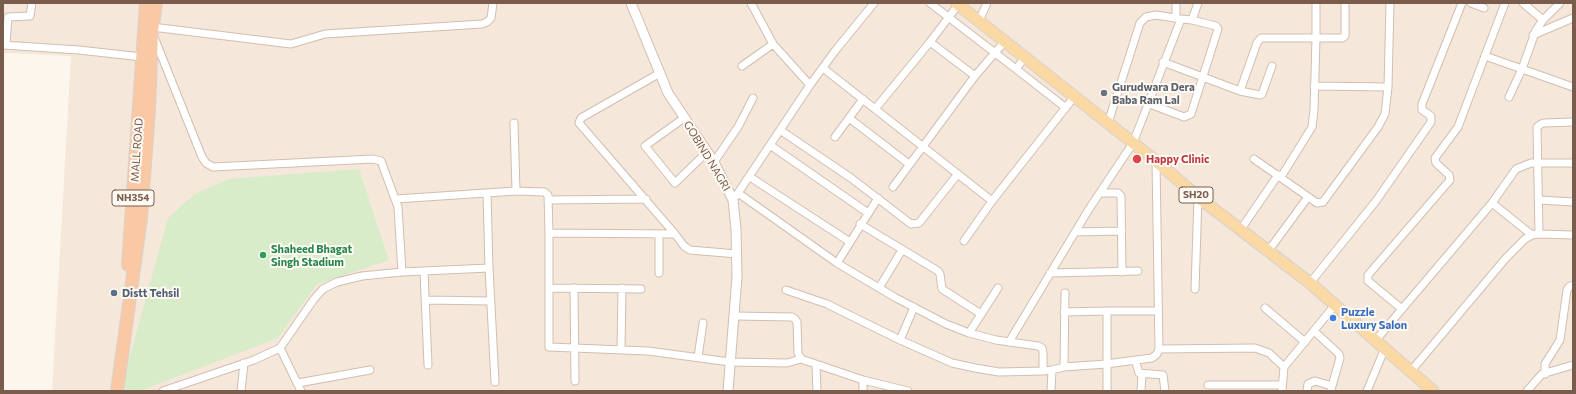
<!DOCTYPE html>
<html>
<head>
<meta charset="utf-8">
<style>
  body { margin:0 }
  #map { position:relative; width:1576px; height:394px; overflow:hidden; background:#fdf6ec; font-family:Commissioner,sans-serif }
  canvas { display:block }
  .frame { position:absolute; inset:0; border:4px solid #7a5c4d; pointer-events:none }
</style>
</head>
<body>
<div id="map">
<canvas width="1576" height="394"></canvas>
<div class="frame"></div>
</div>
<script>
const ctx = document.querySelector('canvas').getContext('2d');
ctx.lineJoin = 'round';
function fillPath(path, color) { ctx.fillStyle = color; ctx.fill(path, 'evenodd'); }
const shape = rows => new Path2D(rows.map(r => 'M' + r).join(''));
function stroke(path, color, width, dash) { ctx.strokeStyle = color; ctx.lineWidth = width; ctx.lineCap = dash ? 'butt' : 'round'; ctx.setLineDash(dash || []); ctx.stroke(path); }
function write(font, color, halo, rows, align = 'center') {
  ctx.font = font + ' Commissioner,sans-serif'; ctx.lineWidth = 4; ctx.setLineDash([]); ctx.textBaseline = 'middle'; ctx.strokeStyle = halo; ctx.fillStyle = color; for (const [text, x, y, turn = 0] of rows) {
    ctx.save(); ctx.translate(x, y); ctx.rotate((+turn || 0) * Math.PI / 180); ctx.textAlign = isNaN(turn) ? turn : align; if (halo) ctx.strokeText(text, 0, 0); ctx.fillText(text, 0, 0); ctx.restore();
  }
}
fillPath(shape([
  [3,3,1573,3,1573,391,52,391,71,56,3,53]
]), '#f5e8da');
fillPath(shape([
  [359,169,389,260,317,284,278,338,140,391,126,389,123,381,168,218,195,194,228,179]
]), '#d8ecc9');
const minor = shape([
  [751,3,773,44,810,85],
  [930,3,1016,69,1025,57],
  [1176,3,1176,18],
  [1316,3,1316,38,1342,38,1345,36,1345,3],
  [1471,3,1484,8],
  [1523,3,1543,20],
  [979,21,987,3],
  [152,27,291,44,325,34,482,24,487,22,491,18,493,3],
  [1533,35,1573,18],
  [154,37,202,157,206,163,213,167,373,159,381,161,398,207,402,272],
  [930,42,975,76],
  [3,45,79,50,142,57],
  [6,45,8,17,30,16,32,3],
  [1485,56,1522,69,1536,30,1543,20,1560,3],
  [1163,62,1240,91,1260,95,1262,94,1272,66],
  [742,66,773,44],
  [823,68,992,201],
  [1016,69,1066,108],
  [660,73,581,118,579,123,675,234],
  [1388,87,1390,3],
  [1240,91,1257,43,1261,38,1316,38,1314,110,1312,127,1281,177],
  [1509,97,1522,69,1573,87],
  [1147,103,1184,117,1191,114,1218,29,1216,26,1192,20],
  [875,109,930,42,958,5],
  [684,118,645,146,675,183,707,152],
  [849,118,909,164],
  [514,123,516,191],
  [1108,123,1140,23,1146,17,1156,15,1181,19],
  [780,130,851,178,911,224,919,223,957,175],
  [835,137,863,99],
  [770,145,868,213],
  [1254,159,1317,203,1323,202,1378,127,1385,114,1388,87,1314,86],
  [1156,161,1159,349],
  [714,162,738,127,753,98],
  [750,177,850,242],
  [893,187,975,76,1005,41],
  [738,193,837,263,896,298,946,324,969,333,996,340,1038,346,1042,348,1043,352,1043,371,1052,370],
  [1100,193,1118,193,1121,196,1122,272],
  [736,196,810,85,835,51,874,3],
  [396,199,516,191,544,192,548,195,549,233,675,234,684,246,690,250,737,254],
  [548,200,646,199],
  [1540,200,1573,202],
  [1492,203,1532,235],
  [860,224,938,271,940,274,942,289,981,314],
  [1241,229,1278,175],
  [1075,232,1122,231],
  [549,233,549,347,648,351,730,362,787,363,801,359],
  [659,234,659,273],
  [1539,234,1537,127,1541,124,1544,123,1573,122],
  [964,241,992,201,1074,97],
  [1269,250,1308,197],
  [837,263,878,198],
  [489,268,495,382],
  [424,271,428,365],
  [1050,273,1138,271],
  [1310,283,1376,201,1431,122,1431,116,1422,110,1422,104,1462,3],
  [549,288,641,289],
  [574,288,575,381],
  [879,288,902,250],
  [1195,289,1198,197],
  [786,290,827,304,900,340],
  [426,300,491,301],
  [914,307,900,340,952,363,975,368,999,372,1043,371],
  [1265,308,1305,342],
  [1402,309,1492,203,1516,169,1531,163,1573,163],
  [1064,312,1107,311],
  [735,316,792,317,795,319,797,322,798,353,801,359,863,380,908,391],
  [1314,331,1339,354,1340,358,1332,386],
  [969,333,998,288],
  [1376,340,1402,309,1368,281,1368,275,1450,180,1449,175,1436,163,1435,158,1458,127,1505,3],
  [1009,342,1089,209,1133,143,1181,19,1192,20,1198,3],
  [280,348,314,299,323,289,337,282,362,276,402,272,489,268,487,193],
  [621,349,622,288],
  [698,357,703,323],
  [1135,360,1139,373,1163,375,1165,391],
  [816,365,817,391],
  [1064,367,1065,293],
  [1411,371,1506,258,1525,239,1532,235,1539,234,1573,235],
  [1545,374,1545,364,1560,340,1567,290,1569,287,1573,285],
  [298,383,370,370],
  [1208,385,1282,385],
  [163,391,254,360,280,348,301,391],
  [241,391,244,363],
  [863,391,863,380],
  [1051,391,1052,370,1064,367,1106,364,1152,358,1157,354,1159,349,1255,348,1269,353,1284,367],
  [1107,391,1107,311,1158,311],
  [1141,391,1142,374],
  [1282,391,1284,367,1335,305],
  [1307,391,1308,384,1315,381,1332,386,1331,391],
  [1367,391,1385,348],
  [1527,391,1542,374,1573,365]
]);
const tertiary = shape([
  [631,3,668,93,714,162,733,200,736,229,737,277,728,391]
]);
const primary = shape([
  [956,3,1156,161,1198,197,1310,283,1433,391]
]);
const trunk = shape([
  [128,265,146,3],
  [117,391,141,218,149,109,152,31,156,3]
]);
stroke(minor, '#d1beb0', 9);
stroke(tertiary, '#d1beb0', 11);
stroke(primary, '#dad1cd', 13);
stroke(trunk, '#dad1cd', 14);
stroke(minor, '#fff', 7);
stroke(tertiary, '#fff', 9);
stroke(primary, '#fbd9a5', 11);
stroke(trunk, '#f9c8a4', 12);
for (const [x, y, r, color] of [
  [1104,93,4,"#6b7280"],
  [1137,159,5,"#e0444e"],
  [263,255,4,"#2e9e5b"],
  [114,293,4,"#5c6f8a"],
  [1333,318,4,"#3f7fe0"]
]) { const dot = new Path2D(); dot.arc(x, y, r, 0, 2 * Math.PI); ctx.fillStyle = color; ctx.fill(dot); stroke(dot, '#fffaf3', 1.5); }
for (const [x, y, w] of [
  [1196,195,34],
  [133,198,42]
]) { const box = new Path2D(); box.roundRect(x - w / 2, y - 8, w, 16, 3); ctx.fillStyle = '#fffaf3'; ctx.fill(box); stroke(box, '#7a5c4d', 1); }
write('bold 10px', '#7a5c4d', null, [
  ["SH20",1196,195],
  ["NH354",133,198]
]);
write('bold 11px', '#5b616d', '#fffaf3', [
  ["Gurudwara Dera",1112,87],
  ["Baba Ram Lal",1112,100]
], 'left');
write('11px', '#7a5c4d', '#fffaf3', [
  ["MALL ROAD",137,150,-86],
  ["GOBIND NAGRI",707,156,59]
]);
write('bold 11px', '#be3a42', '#fffaf3', [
  ["Happy Clinic",1146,159]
], 'left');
write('bold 11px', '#27864d', '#fffaf3', [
  ["Shaheed Bhagat",271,249],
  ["Singh Stadium",271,262]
], 'left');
write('bold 11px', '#4e5e75', '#fffaf3', [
  ["Distt Tehsil",122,293]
], 'left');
write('bold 11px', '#366cbe', '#fffaf3', [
  ["Puzzle",1341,312],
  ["Luxury Salon",1341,325]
], 'left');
</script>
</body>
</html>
